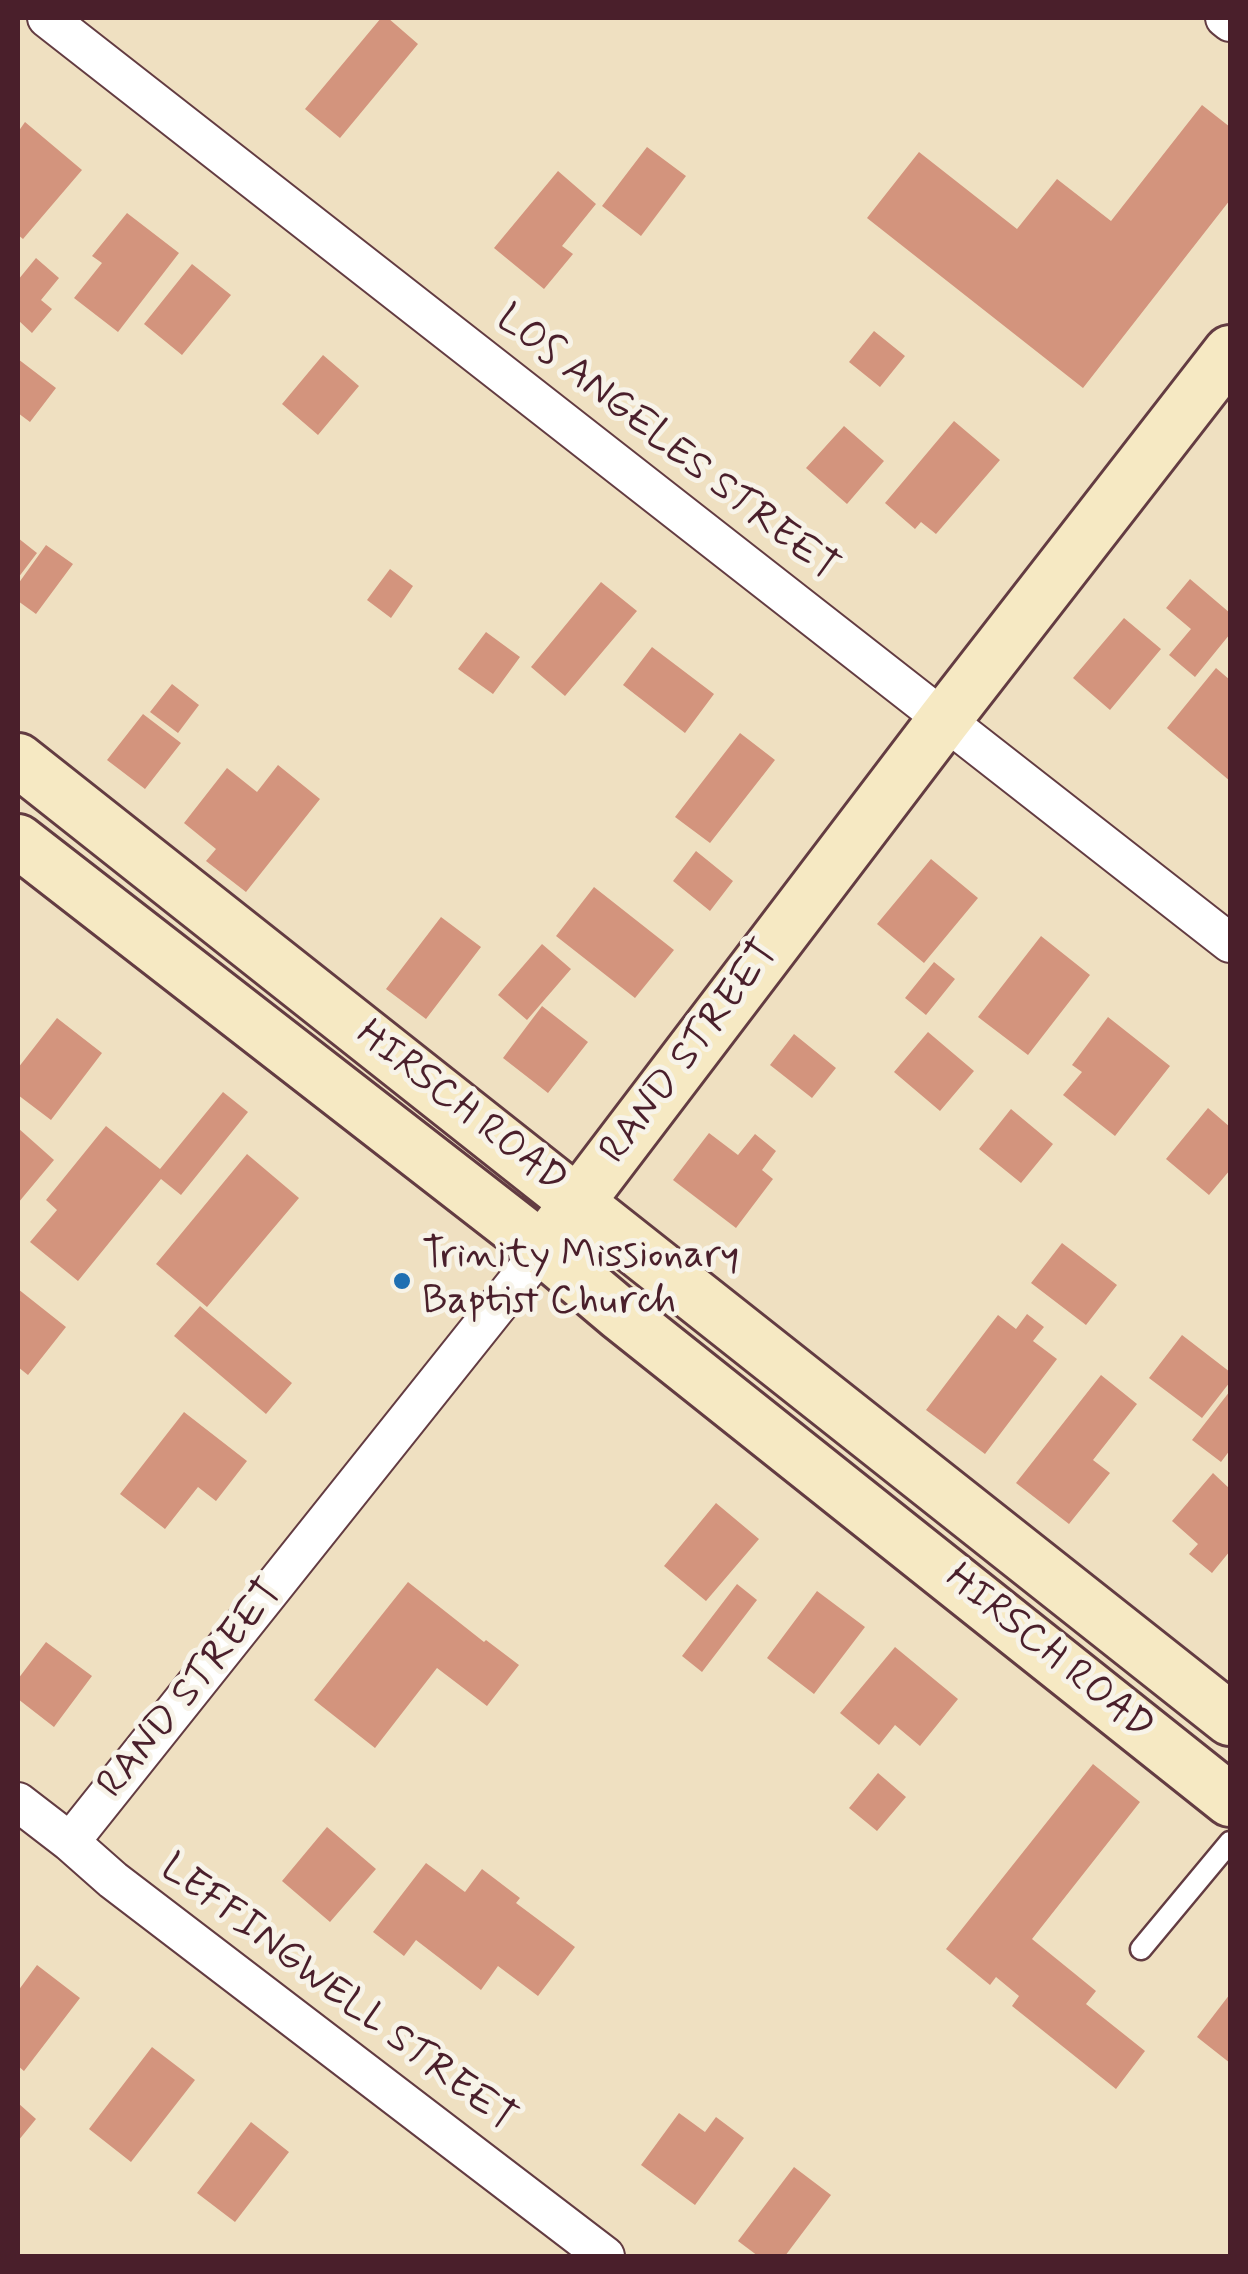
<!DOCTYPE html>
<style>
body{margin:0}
#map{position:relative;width:1248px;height:2274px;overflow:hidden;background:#efe0c1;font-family:Mynerve,sans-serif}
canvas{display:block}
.frame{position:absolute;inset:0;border:20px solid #4a1f2b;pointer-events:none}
</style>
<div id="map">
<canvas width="1248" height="2274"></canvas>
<div class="frame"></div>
</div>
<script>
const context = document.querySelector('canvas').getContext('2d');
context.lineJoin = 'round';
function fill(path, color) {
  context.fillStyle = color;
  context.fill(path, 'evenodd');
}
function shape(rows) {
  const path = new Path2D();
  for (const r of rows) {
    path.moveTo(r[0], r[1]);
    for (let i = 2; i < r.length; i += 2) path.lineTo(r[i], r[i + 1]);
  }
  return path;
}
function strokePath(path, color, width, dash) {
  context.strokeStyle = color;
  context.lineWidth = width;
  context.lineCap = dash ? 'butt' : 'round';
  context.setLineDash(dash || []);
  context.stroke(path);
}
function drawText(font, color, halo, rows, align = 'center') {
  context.font = font + ' Mynerve,sans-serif';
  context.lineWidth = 10;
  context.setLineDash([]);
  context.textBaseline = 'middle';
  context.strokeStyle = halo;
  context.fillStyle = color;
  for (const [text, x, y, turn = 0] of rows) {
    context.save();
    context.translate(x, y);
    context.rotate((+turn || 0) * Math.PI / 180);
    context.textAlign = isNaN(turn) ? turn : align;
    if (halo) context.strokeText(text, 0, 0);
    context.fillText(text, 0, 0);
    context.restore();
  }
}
fill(shape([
 [381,18,388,18,418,44,340,138,305,109],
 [1202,105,1230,127,1230,200,1083,388,867,218,919,152,1017,229,1057,179,1111,221],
 [25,122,82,170,23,239,18,235,18,132],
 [647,147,686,176,641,236,602,206],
 [558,171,596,204,562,246,573,254,544,289,494,248],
 [127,213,179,253,118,332,74,298,102,263,92,256],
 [36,258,59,278,41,300,52,309,32,333,18,320,18,280],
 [192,264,231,295,182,355,144,324],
 [874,331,905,356,880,387,849,362],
 [323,355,359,386,318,435,282,404],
 [18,359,56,388,30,422,18,413],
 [954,421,1000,460,936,534,921,522,915,529,885,503],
 [844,426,884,461,847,504,806,468],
 [18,538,37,553,18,578],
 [46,545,73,564,36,614,18,601,18,584],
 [390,569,413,586,391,618,367,600],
 [1190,579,1230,613,1230,634,1195,677,1169,655,1191,629,1166,608],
 [601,582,637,611,565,696,531,667],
 [1124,618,1161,649,1110,710,1073,678],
 [486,632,520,657,493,694,458,669],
 [652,647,714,694,685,733,623,685],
 [1216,668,1230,680,1230,781,1167,728],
 [172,684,199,705,178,733,150,712],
 [143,714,181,743,145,789,107,760],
 [740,733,775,760,710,843,675,817],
 [278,765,320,799,246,892,206,861,216,849,184,823,227,768,257,792],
 [696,851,733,881,710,911,673,881],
 [931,859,978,898,924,963,877,924],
 [594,887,674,950,635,998,556,936],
 [441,917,481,947,426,1019,386,989],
 [1041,936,1090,975,1028,1055,978,1017],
 [542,944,571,969,527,1020,498,995],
 [934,962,955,979,926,1015,905,998],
 [542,1006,588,1042,548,1093,503,1058],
 [1108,1017,1170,1066,1115,1136,1063,1095,1082,1072,1072,1065],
 [57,1018,102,1053,51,1120,18,1095,18,1068],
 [928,1032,974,1071,940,1111,894,1072],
 [794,1034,836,1068,812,1098,770,1065],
 [223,1092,248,1112,181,1195,161,1179,78,1281,30,1242,57,1210,46,1200,106,1126,160,1169],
 [1208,1108,1230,1127,1230,1170,1209,1195,1166,1159],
 [1011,1109,1053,1144,1021,1183,979,1149],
 [18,1128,54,1160,18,1203],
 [709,1133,738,1155,755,1134,776,1151,762,1170,773,1179,736,1228,673,1180],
 [247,1154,299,1198,207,1307,156,1264],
 [1062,1243,1117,1285,1086,1325,1031,1283],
 [18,1289,66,1327,28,1375,18,1367],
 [200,1306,292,1383,266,1414,174,1336],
 [1027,1314,1044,1327,1033,1341,1057,1359,985,1454,926,1410,998,1315,1016,1329],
 [1182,1335,1230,1372,1230,1382,1202,1418,1149,1378],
 [1101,1375,1137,1404,1093,1460,1110,1473,1069,1524,1016,1483],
 [1230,1391,1230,1450,1221,1462,1192,1440],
 [184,1412,247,1461,216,1501,198,1487,165,1529,120,1494],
 [1213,1473,1230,1489,1230,1551,1212,1573,1189,1554,1198,1544,1172,1521],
 [716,1503,759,1539,706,1601,664,1566],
 [408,1582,484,1642,486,1640,519,1665,487,1706,437,1668,375,1748,314,1700],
 [737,1584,757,1600,702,1672,682,1656],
 [817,1591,865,1627,814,1694,767,1658],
 [46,1642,92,1676,54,1727,18,1699,18,1679],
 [895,1647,958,1699,920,1746,895,1725,879,1745,840,1713],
 [1093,1764,1140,1802,1032,1939,1096,1991,1086,2004,1145,2051,1116,2089,1012,2006,1019,1996,996,1977,990,1985,946,1949],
 [878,1773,906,1797,877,1831,849,1808],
 [327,1827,376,1869,330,1922,282,1881],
 [426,1863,465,1892,482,1869,520,1898,516,1903,575,1947,538,1996,498,1966,481,1990,416,1940,404,1956,373,1932],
 [37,1965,80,1998,24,2071,18,2066,18,1991],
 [1230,1994,1230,2063,1197,2037],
 [152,2047,195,2080,131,2162,89,2129],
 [18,2103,36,2119,18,2141],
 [679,2113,705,2132,716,2117,744,2138,695,2205,641,2165],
 [251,2122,289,2152,235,2222,197,2193],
 [794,2167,831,2195,785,2256,758,2256,738,2241]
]), '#d3947d');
const lane = shape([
 [1141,1949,1230,1842]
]);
const street = shape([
 [47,18,1230,943],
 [1225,18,1230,22],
 [18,1802,70,1842,113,1880,605,2256],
 [70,1842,543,1249]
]);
const secondary = shape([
 [18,760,1230,1719],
 [18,841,543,1249,620,1314,1230,1800],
 [558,1228,944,720,1230,352]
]);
strokePath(lane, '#633c42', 25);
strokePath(street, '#633c42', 42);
strokePath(secondary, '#633c42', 58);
strokePath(lane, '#fff', 20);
strokePath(street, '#fff', 38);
strokePath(secondary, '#f6e9c3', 52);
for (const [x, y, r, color] of [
 [402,1281,10,"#1f6fb2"]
]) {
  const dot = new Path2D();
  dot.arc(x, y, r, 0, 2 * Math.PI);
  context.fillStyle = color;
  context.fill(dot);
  strokePath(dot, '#f7f3e8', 4);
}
drawText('40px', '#4a1f2b', '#f7f3e8', [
 ["LOS ANGELES STREET",666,445,38],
 ["RAND STREET",691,1053,-53],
 ["HIRSCH ROAD",460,1109,38],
 ["HIRSCH ROAD",1048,1654,39],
 ["RAND STREET",192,1690,-51],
 ["LEFFINGWELL STREET",337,1995,37]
]);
drawText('40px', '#4a1f2b', '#f7f3e8', [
 ["Trinity Missionary",422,1258],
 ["Baptist Church",422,1304]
], 'left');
</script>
